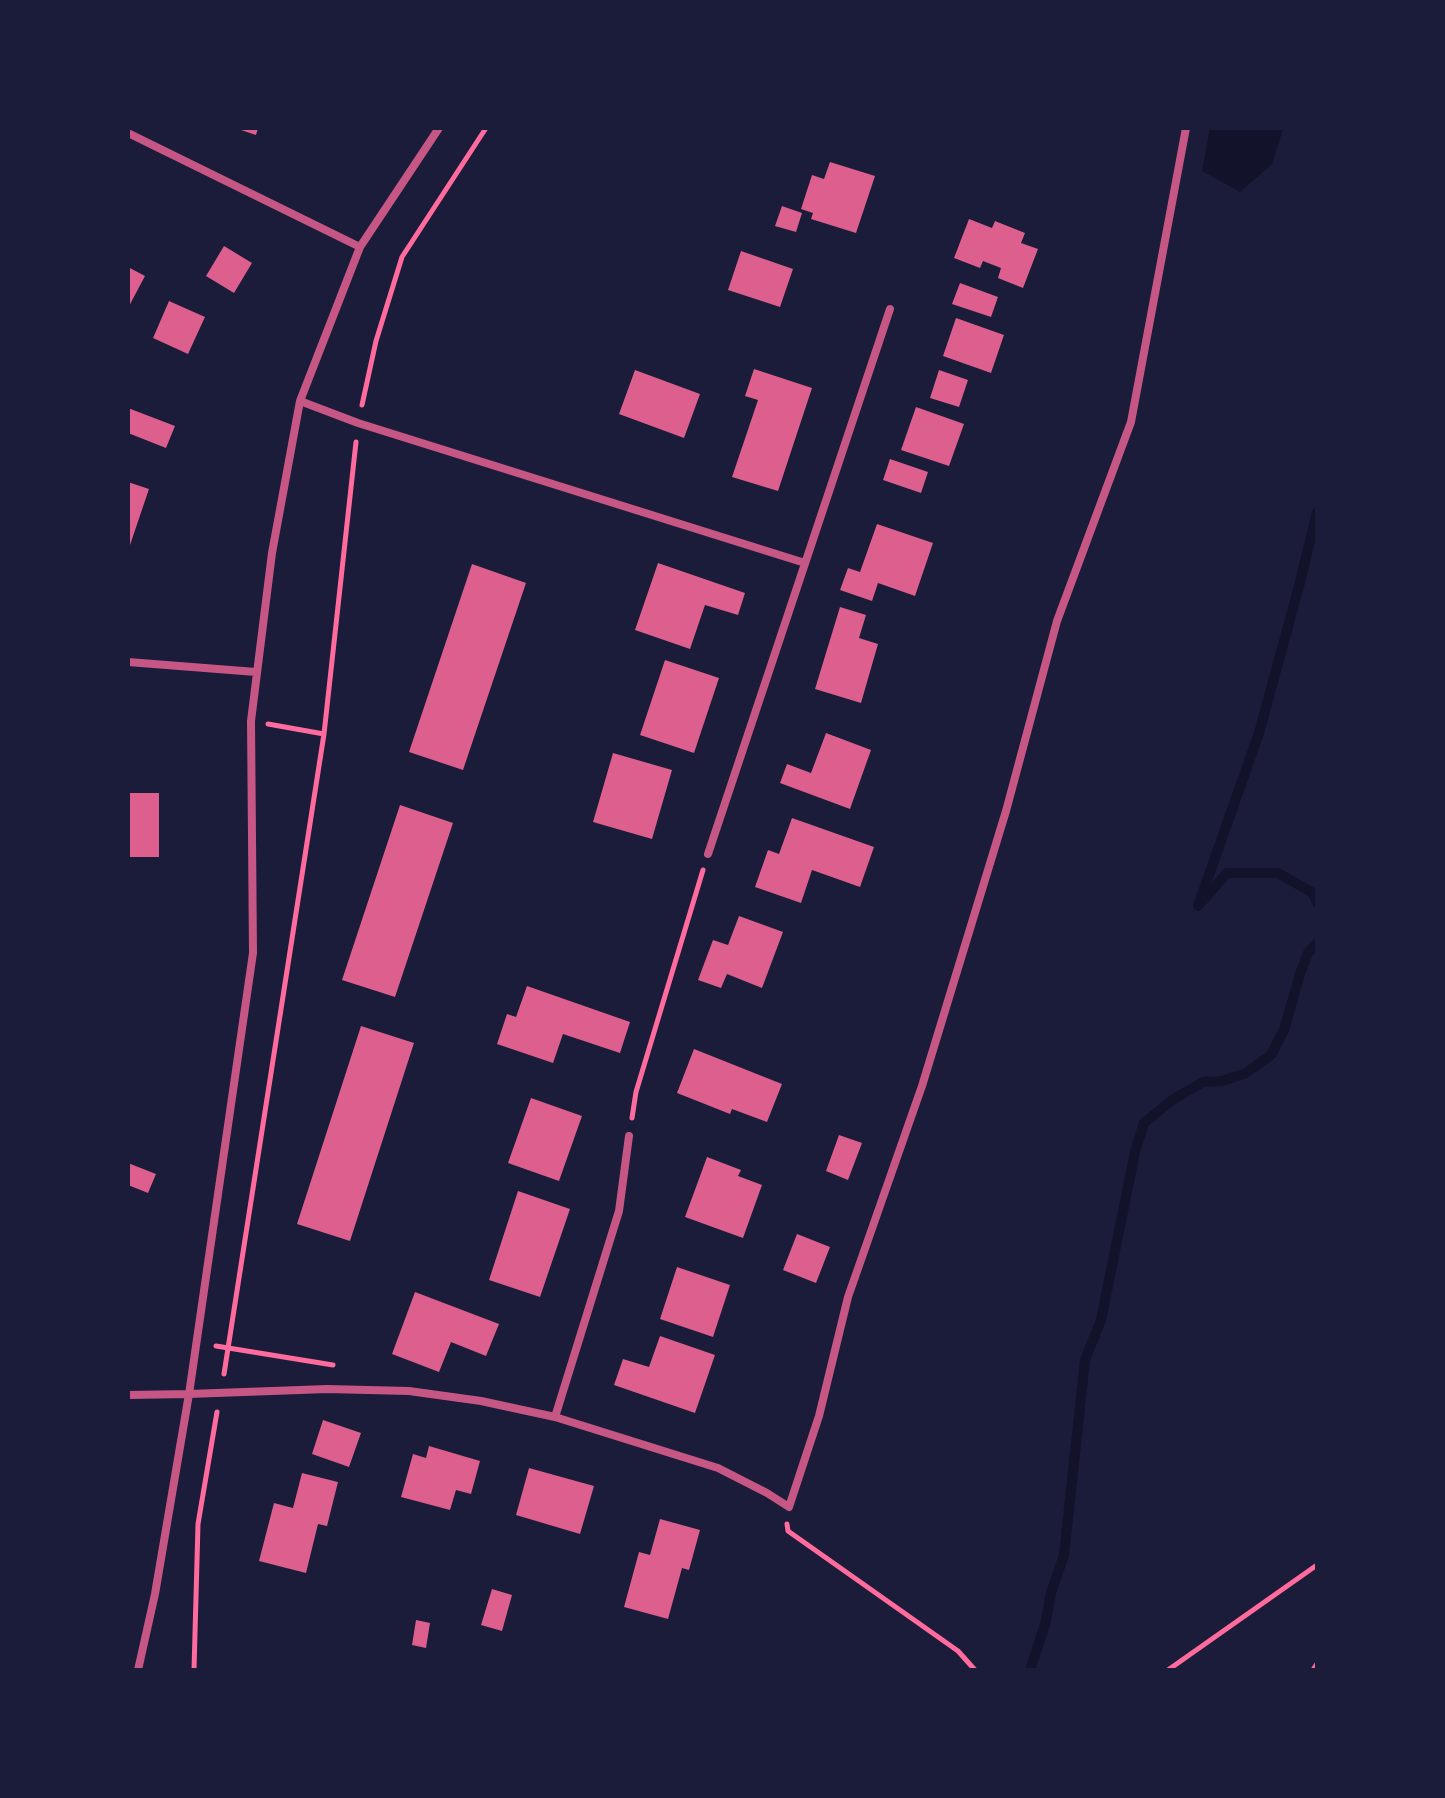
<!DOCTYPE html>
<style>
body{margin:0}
#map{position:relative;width:1445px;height:1798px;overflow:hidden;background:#1b1b3a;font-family:Jost,sans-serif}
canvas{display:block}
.frame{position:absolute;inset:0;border:130px solid #1b1b3a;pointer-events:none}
</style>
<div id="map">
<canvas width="1445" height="1798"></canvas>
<div class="frame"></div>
</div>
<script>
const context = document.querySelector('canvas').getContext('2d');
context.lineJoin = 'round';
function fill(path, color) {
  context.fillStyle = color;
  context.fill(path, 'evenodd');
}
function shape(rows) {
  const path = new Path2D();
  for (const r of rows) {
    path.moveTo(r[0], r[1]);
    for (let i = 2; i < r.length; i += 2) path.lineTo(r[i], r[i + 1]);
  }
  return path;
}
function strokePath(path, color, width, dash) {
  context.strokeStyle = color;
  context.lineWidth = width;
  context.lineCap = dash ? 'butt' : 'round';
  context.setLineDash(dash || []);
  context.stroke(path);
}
fill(shape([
 [1210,128,1317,128,1283,129,1272,164,1240,192,1202,171]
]), '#12122b');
strokePath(shape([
 [1317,512,1299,586,1259,733,1198,906,1227,873,1278,873,1313,893,1317,903],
 [1030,1670,1046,1621,1051,1593,1064,1555,1085,1360,1101,1320,1135,1152,1144,1123,1172,1100,1203,1082,1222,1081,1246,1073,1271,1055,1284,1030,1300,974,1308,953,1317,943]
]), '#12122b', 10);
fill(shape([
 [235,128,258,128,256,135],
 [830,162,875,176,856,233,811,219,813,213,801,209,812,175,824,179],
 [782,206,802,213,796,232,775,226],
 [969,219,992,228,995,221,1025,233,1021,243,1038,249,1023,288,998,278,1001,268,983,261,980,268,954,258],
 [224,246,252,263,234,293,206,276],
 [741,251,793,269,780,307,728,290],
 [128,267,145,276,128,308],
 [960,283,998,297,991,317,952,304],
 [169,301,205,317,188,354,153,338],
 [956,318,1004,335,991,373,943,356],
 [754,369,812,388,778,491,732,477,758,400,745,396],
 [635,370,700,394,684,438,619,414],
 [939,370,968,380,959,407,930,398],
 [916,407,964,424,949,466,901,450],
 [128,408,175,426,166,448,128,433],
 [890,459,928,472,921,493,883,480],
 [128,482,149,489,129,548,128,548],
 [877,524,933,543,915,596,878,583,872,601,840,590,848,568,860,572],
 [658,563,745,593,738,615,705,605,690,649,635,630],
 [472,564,526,583,463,770,409,752],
 [840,607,866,615,859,638,878,644,861,703,815,689],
 [665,660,719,678,694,753,640,735],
 [826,733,871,750,850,809,780,783,787,764,811,773],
 [613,753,672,770,652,839,593,822],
 [128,793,159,793,159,857,128,857],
 [400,805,453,823,395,997,342,980],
 [792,818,874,847,860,887,812,870,801,903,755,887,768,850,779,854],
 [739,916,783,932,762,988,727,974,721,988,698,980,713,940,728,945],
 [527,986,630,1022,620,1053,563,1034,553,1063,497,1044,507,1014,516,1017],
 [361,1026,414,1043,350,1241,297,1224],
 [694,1049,782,1084,767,1122,732,1109,730,1114,677,1093],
 [531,1098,582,1116,559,1181,508,1163],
 [839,1135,862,1143,848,1180,826,1171],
 [707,1157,741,1170,738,1176,762,1185,743,1238,685,1217],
 [128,1163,156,1174,148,1193,128,1185],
 [518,1191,570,1209,540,1297,489,1280],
 [797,1234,830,1247,816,1283,783,1270],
 [677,1267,730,1285,713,1337,660,1319],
 [415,1292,499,1324,486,1356,451,1342,439,1372,392,1354],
 [660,1336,715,1355,695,1413,614,1385,623,1359,649,1367],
 [323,1420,361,1433,349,1467,312,1454],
 [429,1446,480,1461,471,1494,456,1490,450,1510,401,1497,413,1454,426,1458],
 [529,1468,594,1486,580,1534,516,1515],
 [302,1473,338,1482,327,1526,318,1524,306,1573,259,1561,274,1503,293,1508],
 [660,1519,700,1530,689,1570,682,1568,668,1619,624,1607,639,1552,650,1555],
 [492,1589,512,1595,502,1631,481,1625],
 [416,1620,430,1623,426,1648,412,1645]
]), '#dd5f8e');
strokePath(shape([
 [362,405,376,341,402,257,486,128],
 [268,724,324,734],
 [632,1118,636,1092,703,870],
 [216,1346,333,1365],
 [224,1374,324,734,356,442],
 [787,1524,788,1531,958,1651,975,1670],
 [194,1670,198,1524,217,1412],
 [1168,1670,1317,1565],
 [1313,1670,1317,1664]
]), '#ff6b9d', 5);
strokePath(shape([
 [128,133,360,247],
 [300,401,358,423,805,563],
 [128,662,256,672],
 [708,854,890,309],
 [128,1395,189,1394,327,1389,409,1391,481,1401,555,1417,718,1468,767,1493,789,1507,819,1416,848,1297,922,1086,1006,811,1057,621,1131,422,1186,128],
 [555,1417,619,1211,629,1136],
 [138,1670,155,1594,189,1394,253,953,251,721,272,553,300,401,360,247,439,128]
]), '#c65784', 8);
</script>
